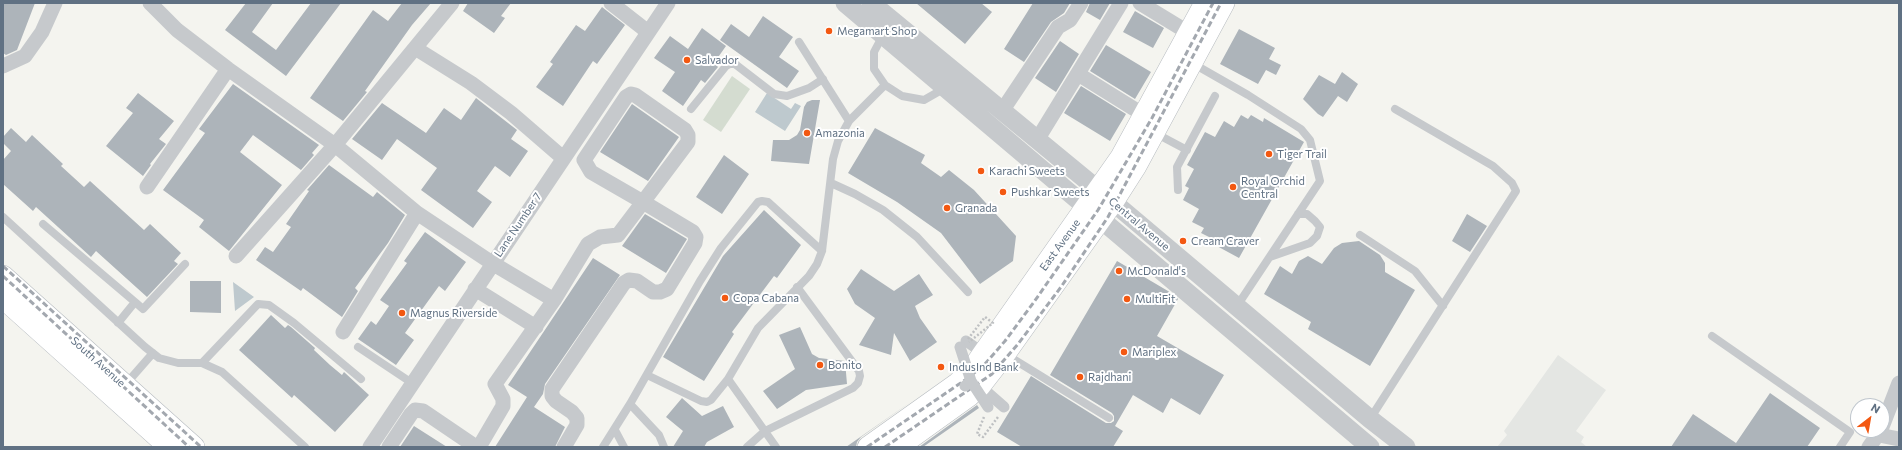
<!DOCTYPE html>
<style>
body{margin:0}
#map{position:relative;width:1902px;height:450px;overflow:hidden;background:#f4f4ef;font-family:Commissioner,sans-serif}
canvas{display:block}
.frame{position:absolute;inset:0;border:4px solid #607183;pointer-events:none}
.north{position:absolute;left:1850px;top:398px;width:40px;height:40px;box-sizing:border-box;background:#fff;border:1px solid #bfc6cd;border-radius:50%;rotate:31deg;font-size:11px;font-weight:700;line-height:16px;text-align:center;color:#607183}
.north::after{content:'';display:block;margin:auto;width:14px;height:18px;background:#f35811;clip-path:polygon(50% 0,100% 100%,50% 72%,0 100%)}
</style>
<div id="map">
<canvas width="1902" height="450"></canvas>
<div class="frame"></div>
<div class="north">N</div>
</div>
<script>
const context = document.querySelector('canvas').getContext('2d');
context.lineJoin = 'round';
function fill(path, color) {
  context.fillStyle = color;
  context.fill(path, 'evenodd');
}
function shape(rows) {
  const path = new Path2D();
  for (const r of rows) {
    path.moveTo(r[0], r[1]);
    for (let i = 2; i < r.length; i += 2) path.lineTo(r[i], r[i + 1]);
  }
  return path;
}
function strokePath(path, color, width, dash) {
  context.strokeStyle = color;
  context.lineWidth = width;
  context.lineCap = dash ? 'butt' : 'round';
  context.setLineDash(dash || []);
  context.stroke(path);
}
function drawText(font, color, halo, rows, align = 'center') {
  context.font = font + ' Commissioner,sans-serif';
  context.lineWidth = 4;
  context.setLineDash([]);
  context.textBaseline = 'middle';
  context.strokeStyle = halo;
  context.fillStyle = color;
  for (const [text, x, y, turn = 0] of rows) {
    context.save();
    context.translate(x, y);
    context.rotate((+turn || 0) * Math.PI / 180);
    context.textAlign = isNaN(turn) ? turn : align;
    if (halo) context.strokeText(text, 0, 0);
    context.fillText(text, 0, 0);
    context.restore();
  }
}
fill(shape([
 [1558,355,1606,390,1576,431,1584,437,1581,442,1587,447,1497,447,1507,435,1504,431]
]), '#e4e6e3');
fill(shape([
 [732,76,750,89,721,132,703,120]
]), '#d4dcd0');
fill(shape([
 [767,93,791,109,795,103,801,106,785,131,755,112],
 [233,282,254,297,235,311]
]), '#bec9ce');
fill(shape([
 [3,3,35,3,17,50,6,55,3,53],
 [246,3,273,3,252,32,276,50,311,3,341,3,286,76,225,30],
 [402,3,431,3,412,25,365,91,367,92,343,121,310,98,373,10,388,21],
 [468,3,511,3,501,16,505,18,494,33,463,11],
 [916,3,981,3,992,12,965,44],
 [1033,3,1070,3,1064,13,1051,22,1024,62,1004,49],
 [1090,3,1110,3,1100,20,1086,12],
 [602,7,625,25,597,64,593,61,563,106,536,87,553,64,550,62,576,25,585,31],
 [1135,11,1164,28,1153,48,1123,32],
 [763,16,793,37,779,57,799,71,787,88,720,40,731,24,749,37],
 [702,28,726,46,714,63,718,67,705,83,701,80,683,106,662,91,675,72,654,58,670,36,688,49],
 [1239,29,1275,48,1269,59,1281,65,1276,75,1266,70,1258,84,1220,64],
 [1060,41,1079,54,1056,92,1035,78],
 [1106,45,1151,72,1135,99,1090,71],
 [1342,72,1358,84,1347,102,1338,96,1323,117,1318,114,1303,99,1319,75,1335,84],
 [233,84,319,145,312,153,314,155,301,170,253,135,240,152,282,185,229,251,199,227,204,220,163,190,205,133,199,129],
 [1081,86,1126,114,1110,141,1064,113],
 [138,93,174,121,159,139,166,144,150,164,151,165,143,176,106,146,133,113,126,108],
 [476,98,517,130,511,139,528,151,510,177,495,166,477,191,492,202,473,228,421,190,437,168,397,139,382,160,352,139,382,103,426,133,444,108,461,120],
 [812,100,820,100,809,164,771,161,773,140,789,140,797,135,800,130,804,107,807,102],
 [632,104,679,137,648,181,600,152],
 [1241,115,1248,119,1251,115,1263,122,1264,118,1304,142,1239,258,1215,245,1217,241,1201,233,1204,228,1192,222,1199,209,1183,200,1189,188,1185,186,1194,169,1187,165,1205,132,1215,137,1224,121,1234,127],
 [11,128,26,142,32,135,63,164,61,166,84,187,90,181,144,230,150,224,181,253,174,261,178,264,147,297,96,251,91,257,36,207,33,211,3,184,3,160,11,151,3,143,3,137],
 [875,128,925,155,921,163,941,177,949,170,974,190,1016,236,1013,261,980,284,941,233,897,202,848,173],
 [724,155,749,174,722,214,696,197],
 [329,165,373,197,377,192,405,215,388,243,355,288,358,291,342,317,303,288,301,291,256,260,265,247,273,252,291,227,286,224,309,191,307,190],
 [764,210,801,245,777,278,774,276,732,332,734,334,704,381,663,357,723,256],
 [645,214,687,239,666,273,622,246],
 [1467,214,1487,226,1470,252,1452,241],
 [425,232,466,262,445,291,439,286,405,333,414,340,396,365,358,339,371,321,376,325,389,306,380,300,407,263,404,261],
 [1359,241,1380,255,1385,263,1385,272,1415,290,1370,366,1308,329,1311,322,1264,294,1280,266,1292,274,1299,261,1308,256,1322,264,1334,248,1342,243],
 [593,258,620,275,545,384,543,394,534,407,565,427,555,447,495,447,527,397,508,385],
 [1117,261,1168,291,1178,299,1157,336,1224,375,1200,415,1171,398,1163,413,1133,395,1115,426,1123,431,1113,447,1022,447,997,432,1031,376,1106,423,1111,423,1114,421,1114,416,1112,413,1050,375],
 [861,269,894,291,919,274,933,295,915,306,920,318,937,342,910,361,894,333,891,355,859,345,875,318,855,304,847,289],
 [190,281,221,281,221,313,190,312],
 [271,315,285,328,288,325,291,327,315,348,314,350,330,365,342,375,344,372,369,395,335,432,294,395,292,398,239,350],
 [800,327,812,354,819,358,845,361,847,384,806,390,777,409,763,391,795,369,779,335],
 [1770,393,1820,428,1807,447,1671,447,1693,414,1736,443],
 [682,398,702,416,723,406,734,427,707,442,704,447,673,447,683,431,666,417],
 [912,401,861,437,857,442,856,447,846,447],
 [977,405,979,408,923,447,919,447],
 [414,426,447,447,400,447]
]), '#adb4ba');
const secondary = shape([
 [3,276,194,447],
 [3,298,169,447],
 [868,447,958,383,975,365,1121,157,1205,3],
 [898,447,969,396,980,386,1005,354,1113,202,1136,166,1224,3]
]);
strokePath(secondary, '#b5babf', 22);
strokePath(shape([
 [984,417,977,434,983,437,998,417]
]), '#bec0c2', 2.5, [2, 2]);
strokePath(shape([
 [883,35,874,52,874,69,885,85,902,96,924,100,945,88],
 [799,42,849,121],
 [1192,63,1248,95,1301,129,1310,140,1320,181,1237,306],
 [691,109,726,66,730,64,735,64,774,94,787,96,809,88,823,79],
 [1155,133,1187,150],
 [831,183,855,194,883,210,917,237,968,292],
 [1178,190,1177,167,1215,96],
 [3,217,145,347,159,358,178,363,202,363,222,372,305,447],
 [43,224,135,302,118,323],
 [1360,235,1415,271,1443,306],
 [1270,257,1310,243,1317,236,1320,227,1315,221,1307,214,1298,214],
 [135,302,143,309,185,264],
 [1712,336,1850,432,1840,447],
 [358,347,412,383],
 [1005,354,1109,418],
 [202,363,258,304,269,305,294,323,361,379],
 [647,375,701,401,707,402,711,400,728,379,758,328,809,276,817,264,822,251,833,159,838,141,849,121,885,85],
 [728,379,776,447],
 [125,385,153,353],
 [630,404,659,435,664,447],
 [1370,419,1516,191,1512,183,1493,166,1395,109],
 [615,430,624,447],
 [603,447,630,404,700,281,721,248,758,202,762,201,768,202,822,251],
 [747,447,765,431,853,388,858,383,860,376,859,371,797,287]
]), '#c6c9cc', 8);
strokePath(shape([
 [966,341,983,353],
 [980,386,1004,407]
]), '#c6c9cc', 11);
strokePath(shape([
 [150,3,177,30,228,69,335,145,417,213,492,263,554,300],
 [611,3,648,32],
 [1140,3,1189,33],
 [415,48,471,83,511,113,563,158],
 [3,66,25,56,42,32,55,3],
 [1078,74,1144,115],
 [1002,111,1058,27,1070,20,1081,3],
 [1037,140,1121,3],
 [147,187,228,69],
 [236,256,335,145,452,3],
 [475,289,536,327],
 [343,332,417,213],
 [1882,427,1899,383],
 [1879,435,1899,439],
 [370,447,668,3],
 [389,447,411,414,415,410,423,411,476,447],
 [479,447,503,406,503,399,495,384,554,300,588,244,600,237,618,235,643,202,591,172,584,160,626,97,631,94,635,95,685,130,688,135,688,142,643,202,693,232,696,237,695,243,667,289,660,292,653,292,637,281,629,280,624,283,552,389,552,396,556,401,572,412,577,418,577,425,564,447],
 [1869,447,1881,430]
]), '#c6c9cc', 15);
strokePath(shape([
 [845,3,1370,447],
 [871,3,1113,202,1370,419,1406,447]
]), '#c6c9cc', 19);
strokePath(secondary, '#fff', 21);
strokePath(shape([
 [3,266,201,447],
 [3,276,189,447],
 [867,447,968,378,984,365,1005,341,1034,302,1098,210,1152,118,1213,3],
 [885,447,992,374,1018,344,1061,287,1108,217,1221,3]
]), '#a3a8af', 3, [6, 3]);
strokePath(shape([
 [968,339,985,317,993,323,969,342]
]), '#bec0c2', 2.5, [2, 2]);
strokePath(shape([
 [960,347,971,381,965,386],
 [971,381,988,407]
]), '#c6c9cc', 11);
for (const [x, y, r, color] of [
 [829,31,4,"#f35811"],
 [687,60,4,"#f35811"],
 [807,133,4,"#f35811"],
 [1269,154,4,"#f35811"],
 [981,171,4,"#f35811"],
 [1233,187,4,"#f35811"],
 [1003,192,4,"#f35811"],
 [947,208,4,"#f35811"],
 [1183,241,4,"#f35811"],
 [1119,271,4,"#f35811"],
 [725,298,4,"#f35811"],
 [1127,299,4,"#f35811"],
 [402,313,4,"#f35811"],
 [1124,352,4,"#f35811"],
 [820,365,4,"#f35811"],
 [941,367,4,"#f35811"],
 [1080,377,4,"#f35811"]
]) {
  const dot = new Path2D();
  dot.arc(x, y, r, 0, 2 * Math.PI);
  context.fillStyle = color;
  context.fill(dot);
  strokePath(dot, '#fff', 1.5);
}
drawText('11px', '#607183', '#fff', [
 ["Megamart Shop",837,31],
 ["Salvador",695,60],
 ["Amazonia",815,133],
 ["Tiger Trail",1277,154],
 ["Karachi Sweets",989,171],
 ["Royal Orchid",1241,181],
 ["Central",1241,194],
 ["Pushkar Sweets",1011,192],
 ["Granada",955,208],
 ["Cream Craver",1191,241],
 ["McDonald's",1127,271],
 ["Copa Cabana",733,298],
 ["MultiFit",1135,299],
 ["Magnus Riverside",410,313],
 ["Mariplex",1132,352],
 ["Bonito",828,365],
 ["IndusInd Bank",949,367],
 ["Rajdhani",1088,377]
], 'left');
drawText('11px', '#607183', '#fff', [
 ["Central Avenue",1139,224,40],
 ["Lane Number 7",518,225,-56],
 ["East Avenue",1060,245,-54],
 ["South Avenue",98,362,42]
]);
</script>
